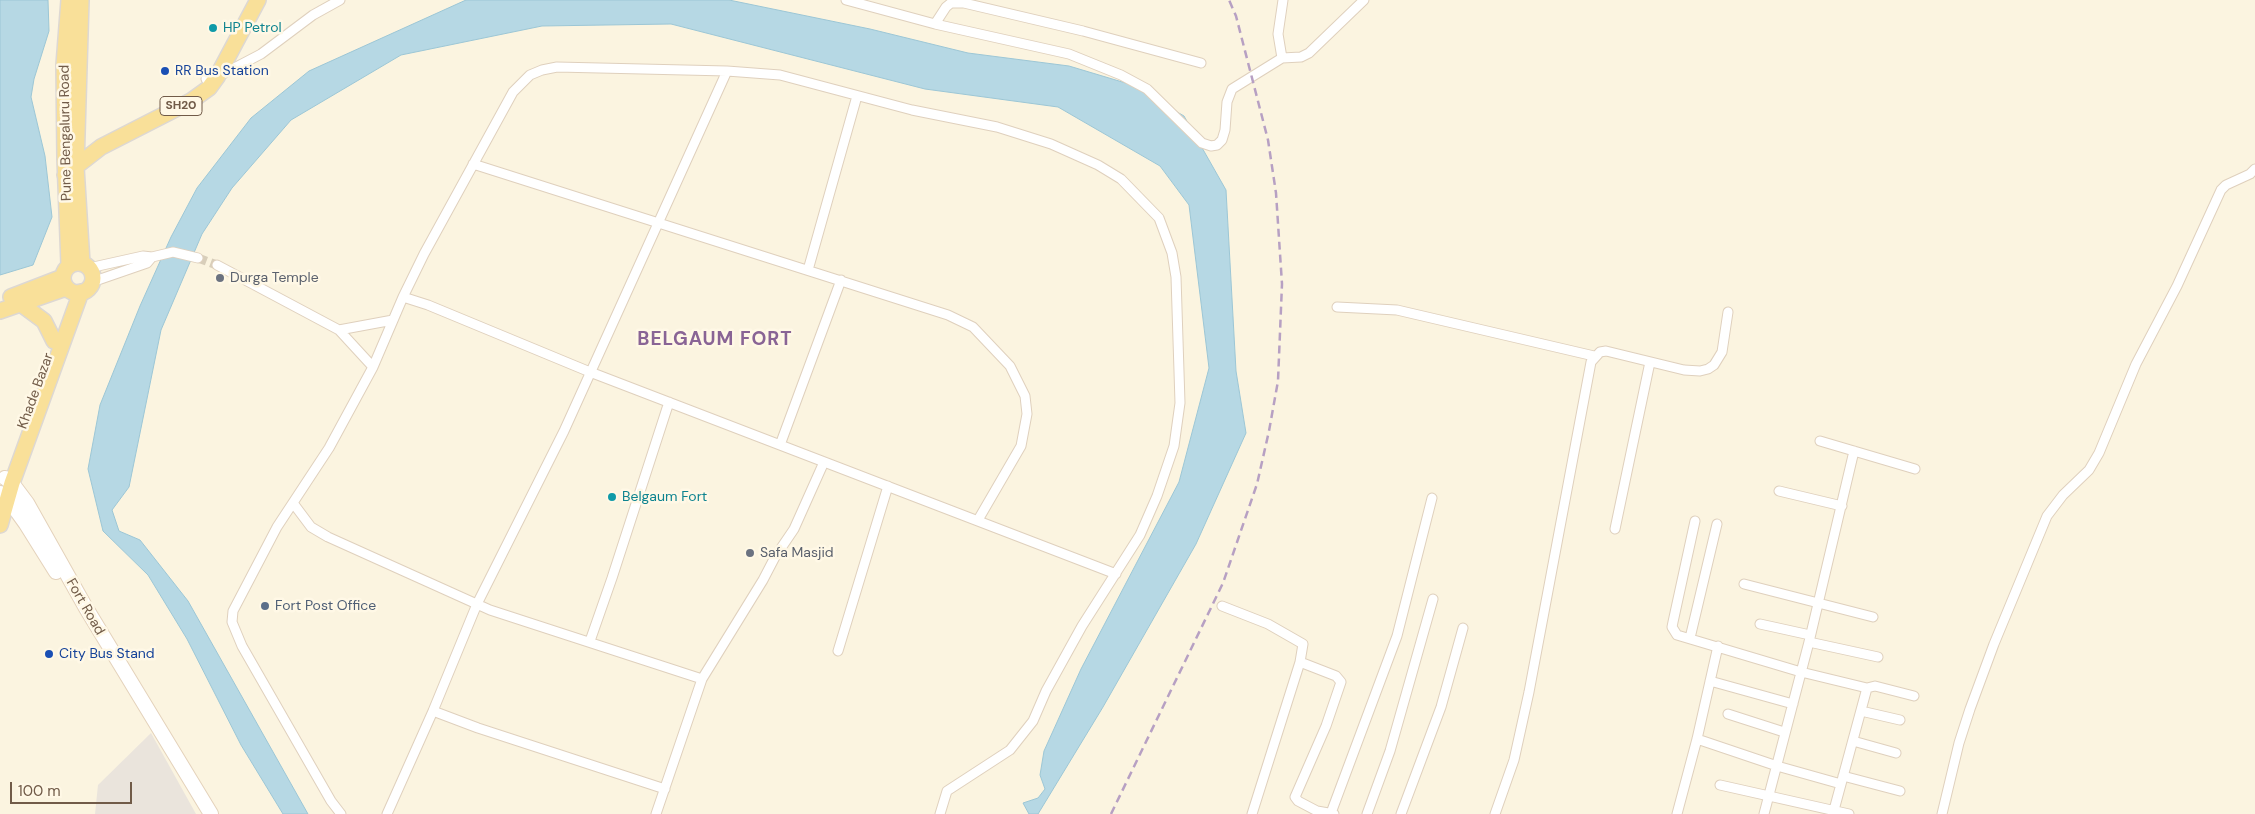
<!DOCTYPE html>
<style>
body{margin:0}
#map{position:relative;width:2255px;height:814px;overflow:hidden;background:#fbf4e0;font-family:"DM Sans",sans-serif}
canvas{display:block}
.scale{position:absolute;left:10px;top:782px;width:122px;height:22px;box-sizing:border-box;border:2px solid #715b48;border-top:0;padding-left:6px;font-size:15px;line-height:18px;white-space:nowrap;color:#715b48;-webkit-text-stroke:4px #fff8e6;paint-order:stroke}
</style>
<div id="map">
<canvas width="2255" height="814"></canvas>
<div class="scale">100 m</div>
</div>
<script>
const context = document.querySelector('canvas').getContext('2d');
context.lineJoin = 'round';
function fill(path, color) {
  context.fillStyle = color;
  context.fill(path, 'evenodd');
}
function shape(rows) {
  const path = new Path2D();
  for (const r of rows) {
    if (r.length === 3) {
      path.moveTo(r[0] + r[2], r[1]);
      path.arc(r[0], r[1], r[2], 0, 2 * Math.PI);
      continue;
    }
    path.moveTo(r[0], r[1]);
    for (let i = 2; i < r.length; i += 2) path.lineTo(r[i], r[i + 1]);
  }
  return path;
}
function strokePath(path, color, width, dash) {
  context.strokeStyle = color;
  context.lineWidth = width;
  context.lineCap = dash ? 'butt' : 'round';
  context.setLineDash(dash || []);
  context.stroke(path);
}
function drawText(font, color, halo, rows, align = 'center') {
  context.font = font + ' "DM Sans",sans-serif';
  context.lineWidth = 5;
  context.setLineDash([]);
  context.textBaseline = 'middle';
  context.strokeStyle = halo;
  context.fillStyle = color;
  for (const [text, x, y, turn = 0] of rows) {
    context.save();
    context.translate(x, y);
    context.rotate((+turn || 0) * Math.PI / 180);
    context.textAlign = isNaN(turn) ? turn : align;
    if (halo) context.strokeText(text, 0, 0);
    context.fillText(text, 0, 0);
    context.restore();
  }
}
fill(shape([
 [151,733,196,814,95,814,98,785]
]), '#eae4dc');
const water = shape([
 [0,0,48,0,49,31,34,79,31,97,45,156,52,217,33,265,0,275,0,0],
 [466,0,729,0,870,29,968,53,1069,66,1129,84,1184,116,1226,190,1236,371,1246,433,1196,544,1103,707,1038,814,1029,814,1023,803,1038,798,1045,789,1040,775,1044,751,1081,669,1179,482,1209,368,1189,205,1160,166,1058,107,925,89,671,24,542,26,401,55,291,120,232,188,202,234,161,330,129,487,112,510,119,531,140,540,188,601,308,814,283,814,241,745,187,639,148,575,103,531,88,469,100,405,140,306,171,237,197,188,251,118,309,71,466,0]
]);
fill(water, '#b6d8e4');
strokePath(water, '#9cc6d5', 1);
strokePath(shape([
 [198,258,217,265]
]), '#d8ceba', 9, [9, 4.5]);
const minor = shape([
 [846,0,935,24,1069,54,1121,75,1147,89,1202,143,1211,146,1217,145,1222,140,1225,130,1227,102,1232,89,1282,58,1301,57,1309,53,1364,0],
 [935,24,946,7,951,3,964,3,1083,31,1201,63],
 [1282,58,1278,34,1283,0],
 [206,79,217,77,261,54,313,15,340,0],
 [473,164,948,315,973,327,1010,366,1025,396,1027,414,1021,446,978,520],
 [217,265,339,330,373,367],
 [89,268,143,256,152,257,173,252,198,258],
 [808,270,857,96],
 [92,282,147,263,152,257],
 [403,297,428,305,590,372,1116,574],
 [1337,307,1397,310,1594,356],
 [339,330,393,320],
 [1820,441,1915,469],
 [780,445,841,280],
 [1779,491,1842,506],
 [293,503,311,527,328,537,490,610,702,679],
 [1695,521,1673,622,1672,627,1677,635,1801,672,1867,688,1875,686,1914,696],
 [1615,529,1650,362],
 [1744,584,1873,617],
 [1222,606,1268,624,1303,644,1300,662,1252,814],
 [1760,624,1810,635],
 [1690,638,1717,524],
 [590,641,612,578,669,402],
 [1809,642,1878,657],
 [838,651,888,486],
 [1300,662,1336,676,1341,682,1326,726,1295,797,1298,801,1317,811,1334,814],
 [1710,681,1793,704],
 [433,711,478,728,665,789],
 [1861,711,1900,720],
 [1728,714,1784,732],
 [1697,739,1777,766,1841,784],
 [1853,741,1896,753],
 [1843,776,1900,791],
 [1720,785,1849,814],
 [1834,810,1867,688],
 [1331,813,1397,636,1432,498],
 [341,814,331,801,242,646,232,622,233,611,277,527,329,448,373,367,403,297,424,254,513,92,530,75,542,70,557,67,727,71,780,75,912,110,997,127,1051,144,1098,165,1121,179,1159,218,1172,253,1176,277,1180,403,1174,446,1157,496,1140,535,1082,626,1046,691,1033,721,1010,750,947,791,940,814],
 [387,814,433,711,477,604,564,431,727,71],
 [656,814,702,679,763,580,775,557,794,529,824,462],
 [1367,814,1390,751,1433,599],
 [1401,814,1441,707,1463,628],
 [1495,814,1514,760,1529,692,1591,362,1600,352,1606,351,1684,370,1700,371,1708,369,1714,365,1722,352,1728,312],
 [1677,814,1697,739,1718,646],
 [1764,814,1809,642,1854,451],
 [1942,814,1959,743,1970,709,1994,644,2047,516,2063,495,2089,470,2099,453,2136,364,2177,286,2221,190,2226,185,2250,174,2255,169]
]);
const secondary = shape([
 [5,478,12,483,27,503,86,608,211,814],
 [0,493,8,499,26,524,56,572]
]);
const primary = shape([
 [81,0,76,167,82,263],
 [65,175,101,147,191,101,209,88,217,77,258,0],
 [78,278,15],
 [69,265,65,159,64,65,69,0],
 [11,297,63,277],
 [21,304,44,321,54,341],
 [0,311,66,288],
 [0,525,12,483,81,292]
]);
strokePath(minor, '#dfd0bd', 11);
strokePath(secondary, '#e4d2bb', 16);
strokePath(primary, '#ddd8d3', 18);
strokePath(minor, '#fff', 9);
strokePath(secondary, '#fff', 14);
strokePath(primary, '#f9e099', 15);
strokePath(shape([
 [1111,814,1223,583,1257,484,1269,431,1278,381,1282,284,1276,193,1268,140,1236,16,1229,0]
]), '#b7a0c3', 2.5, [8, 5]);
for (const [x, y, r, color] of [
 [213,28,5,"#0f9aa8"],
 [165,71,5,"#1a4fb4"],
 [220,278,5,"#6b7280"],
 [612,497,5,"#0f9aa8"],
 [750,553,5,"#6b7280"],
 [265,606,5,"#5c6f8a"],
 [49,654,5,"#1a4fb4"]
]) {
  const dot = new Path2D();
  dot.arc(x, y, r, 0, 2 * Math.PI);
  context.fillStyle = color;
  context.fill(dot);
  strokePath(dot, '#fff8e6', 2);
}
for (const [x, y, w] of [
 [181,106,42]
]) {
  const box = new Path2D();
  box.roundRect(x - w / 2, y - 9.5, w, 19, 4);
  context.fillStyle = '#fff8e6';
  context.fill(box);
  strokePath(box, '#715b48', 1);
}
drawText('bold 12px', '#715b48', null, [
 ["SH20",181,106]
]);
drawText('14px', '#0d838f', '#fff8e6', [
 ["HP Petrol",223,28],
 ["Belgaum Fort",622,497]
], 'left');
drawText('14px', '#164399', '#fff8e6', [
 ["RR Bus Station",175,71],
 ["City Bus Stand",59,654]
], 'left');
drawText('14px', '#715b48', '#fff8e6', [
 ["Pune Bengaluru Road",66,133,-91],
 ["Khade Bazar",36,391,-70],
 ["Fort Road",85,607,60]
]);
drawText('14px', '#5b616d', '#fff8e6', [
 ["Durga Temple",230,278],
 ["Safa Masjid",760,553]
], 'left');
drawText('14px', '#4e5e75', '#fff8e6', [
 ["Fort Post Office",275,606]
], 'left');
context.letterSpacing = '1px';
drawText('bold 19px', '#896495', '#fff8e6', [
 ["BELGAUM FORT",715,340]
]);
context.letterSpacing = '0px';
</script>
